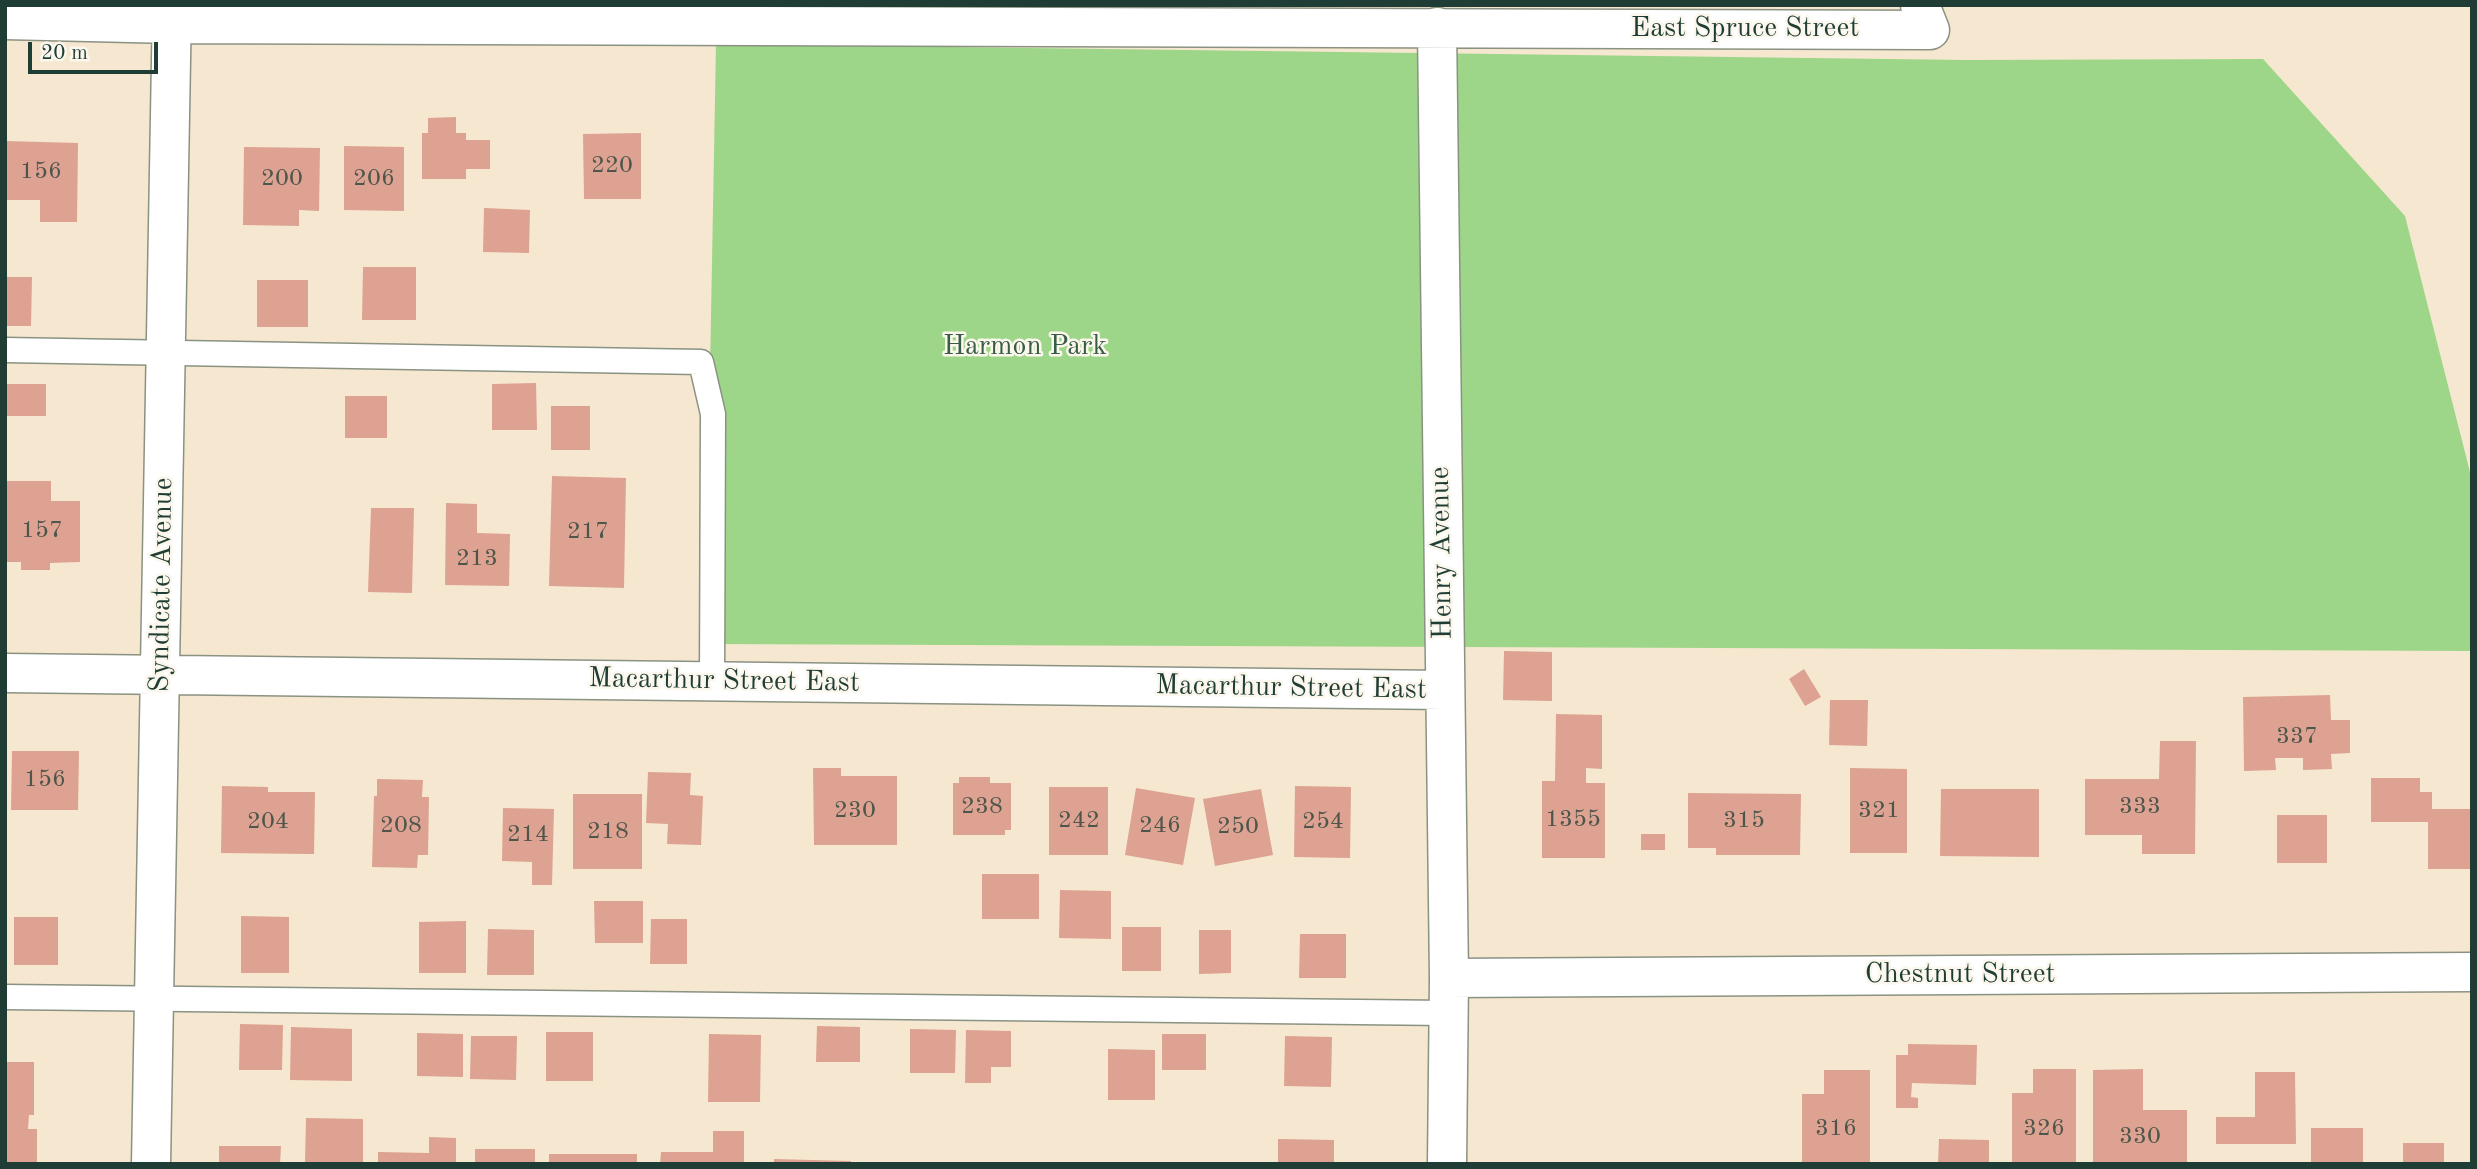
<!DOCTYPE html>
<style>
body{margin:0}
#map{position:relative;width:2477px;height:1169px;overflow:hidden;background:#f6e7d0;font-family:"Old Standard TT",serif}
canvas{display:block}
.frame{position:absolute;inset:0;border:7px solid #1f3d34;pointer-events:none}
.scale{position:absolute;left:28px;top:42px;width:130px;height:32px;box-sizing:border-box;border:4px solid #1f3d34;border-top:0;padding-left:9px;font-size:21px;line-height:24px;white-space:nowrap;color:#1f3d34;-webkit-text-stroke:5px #fbf7ec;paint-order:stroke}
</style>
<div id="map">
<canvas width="2477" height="1169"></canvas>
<div class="frame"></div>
<div class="scale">20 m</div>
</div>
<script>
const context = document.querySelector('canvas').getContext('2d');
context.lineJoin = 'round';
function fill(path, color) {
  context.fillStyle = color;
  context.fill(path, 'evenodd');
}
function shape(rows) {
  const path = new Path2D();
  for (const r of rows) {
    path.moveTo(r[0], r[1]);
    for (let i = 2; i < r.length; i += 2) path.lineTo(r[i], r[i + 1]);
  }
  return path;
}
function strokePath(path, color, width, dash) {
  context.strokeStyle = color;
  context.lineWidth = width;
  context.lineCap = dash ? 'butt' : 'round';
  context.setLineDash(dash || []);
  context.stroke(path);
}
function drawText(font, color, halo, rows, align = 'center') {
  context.font = font + ' "Old Standard TT",serif';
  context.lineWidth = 5;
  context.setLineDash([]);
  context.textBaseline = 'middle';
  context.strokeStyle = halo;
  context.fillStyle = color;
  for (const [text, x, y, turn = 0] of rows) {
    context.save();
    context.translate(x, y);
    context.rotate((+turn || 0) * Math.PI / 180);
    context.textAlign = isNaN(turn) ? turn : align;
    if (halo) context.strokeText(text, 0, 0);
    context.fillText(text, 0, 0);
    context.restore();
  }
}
fill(shape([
 [716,44,1966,60,2263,59,2405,216,2472,480,2472,651,705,644]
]), '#9dd688');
fill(shape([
 [456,117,456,133,466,133,466,140,490,140,490,169,466,169,466,179,422,179,422,133,428,133,428,118],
 [641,133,641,199,584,199,583,134],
 [5,141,78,143,77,222,40,222,40,200,5,200],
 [344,146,404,147,404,211,344,210],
 [244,147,320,148,319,211,299,210,299,226,243,225],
 [484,208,530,210,529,253,483,252],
 [363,267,416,267,416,320,362,320],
 [5,277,32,277,31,326,5,326],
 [257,280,308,280,308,327,257,327],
 [536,383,537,430,492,430,492,384],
 [5,384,46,384,46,416,5,416],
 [345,396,387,396,387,438,345,438],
 [551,406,590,406,590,450,551,450],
 [552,476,626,478,624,588,549,586],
 [5,481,51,481,51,501,80,501,80,562,50,563,50,570,21,570,21,562,5,562],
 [446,503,477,504,477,533,510,534,509,586,445,585],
 [371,508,414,508,412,593,368,592],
 [1504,651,1552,652,1552,701,1503,700],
 [1804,669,1821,697,1805,706,1789,679],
 [2330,695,2331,720,2350,720,2350,753,2331,754,2332,769,2303,770,2303,758,2275,758,2276,770,2244,771,2243,697],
 [1830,700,1868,700,1867,746,1829,745],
 [1556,714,1602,715,1602,769,1586,768,1586,783,1605,783,1605,858,1542,858,1542,781,1555,781],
 [2160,741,2196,741,2195,854,2142,854,2142,835,2085,835,2085,779,2159,779],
 [12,751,79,751,78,810,11,810],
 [813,768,841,768,841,776,897,776,897,845,814,845],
 [1850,768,1907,769,1907,853,1850,853],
 [648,772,691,773,690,795,703,796,701,845,667,844,668,824,646,823],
 [959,777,990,777,990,783,1011,783,1011,830,1005,830,1005,835,953,835,953,783,959,783],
 [2371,778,2420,778,2420,792,2432,792,2432,809,2472,809,2472,869,2428,869,2428,822,2371,822],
 [377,779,423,780,422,797,429,797,428,855,418,855,417,868,372,867,374,796,377,796],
 [222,786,268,787,268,792,315,792,314,854,221,853],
 [1295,786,1351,787,1350,858,1294,857],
 [1049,787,1108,787,1108,855,1049,855],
 [1136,788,1195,798,1183,865,1125,855],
 [1261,789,1273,855,1215,866,1203,799],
 [1941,789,2039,789,2039,857,1940,856],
 [1688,793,1801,794,1800,855,1716,855,1716,848,1688,848],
 [573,794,642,794,642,869,573,869],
 [503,808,554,809,552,885,532,885,532,862,502,861],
 [2277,815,2327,815,2327,863,2277,863],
 [1641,834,1665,834,1665,850,1641,850],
 [982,874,1039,874,1039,919,982,919],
 [1060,890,1111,891,1111,939,1059,938],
 [594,901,643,901,643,943,595,943],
 [241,916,289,917,289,973,241,973],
 [14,917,58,917,58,965,14,965],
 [651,919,687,919,687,964,650,964],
 [466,921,466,973,419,973,419,922],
 [1122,927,1161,927,1161,971,1122,971],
 [488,929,534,930,534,975,487,975],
 [1199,930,1231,930,1231,973,1199,974],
 [1300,934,1346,934,1346,978,1299,978],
 [240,1024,283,1025,282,1070,239,1070],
 [817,1026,860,1027,860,1062,816,1062],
 [291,1027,352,1029,352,1081,290,1080],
 [910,1029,956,1030,955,1073,910,1073],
 [966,1030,1011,1031,1011,1067,991,1067,991,1083,965,1083],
 [546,1032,593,1032,593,1081,546,1081],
 [417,1033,463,1034,463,1077,417,1076],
 [709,1034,761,1035,760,1102,708,1102],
 [1162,1034,1206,1034,1206,1070,1162,1070],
 [471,1036,517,1036,516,1080,470,1079],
 [1285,1036,1332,1037,1331,1087,1284,1086],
 [1908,1044,1977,1045,1976,1085,1912,1083,1911,1097,1918,1098,1918,1108,1896,1108,1896,1055,1908,1055],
 [1108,1049,1155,1050,1155,1100,1108,1100],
 [5,1062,34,1062,34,1115,29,1115,28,1129,37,1129,37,1164,5,1164],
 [2033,1069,2076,1069,2076,1164,2012,1164,2012,1093,2033,1093],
 [2143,1069,2143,1110,2187,1110,2187,1164,2093,1164,2093,1070],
 [1824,1070,1870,1070,1870,1164,1802,1164,1802,1094,1824,1094],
 [2255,1072,2295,1072,2296,1144,2216,1144,2216,1117,2255,1117],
 [306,1118,363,1119,363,1164,305,1164],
 [2311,1128,2363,1128,2363,1164,2311,1164],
 [713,1131,744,1131,744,1164,660,1164,661,1152,713,1152],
 [429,1137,456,1138,456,1164,378,1164,378,1152,429,1153],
 [1278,1139,1334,1140,1334,1164,1278,1164],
 [1939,1139,1989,1140,1989,1164,1938,1164],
 [2403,1143,2444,1143,2444,1164,2403,1164],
 [219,1146,281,1146,280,1164,219,1164],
 [475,1149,535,1149,535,1164,475,1164],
 [549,1154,637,1154,637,1164,549,1164],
 [774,1159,851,1161,851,1164,774,1164]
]), '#dda291');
const service = shape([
 [5,350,701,362,713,414,712,681],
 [5,997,1448,1013]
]);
const minor = shape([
 [5,20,172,24,1930,30,1920,5],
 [1437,27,1449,978,1447,1164],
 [5,673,1443,690],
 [1449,978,2472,972],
 [151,1164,172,5]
]);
strokePath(service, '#8a9282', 27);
strokePath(minor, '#8a9282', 41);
strokePath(service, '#fff', 24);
strokePath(minor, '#fff', 38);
drawText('24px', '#4e564b', null, [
 ["220",612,166],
 ["156",41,172],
 ["200",282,179],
 ["206",374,179],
 ["157",42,531],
 ["217",588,532],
 ["213",477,559],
 ["337",2297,737],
 ["156",45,780],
 ["238",982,807],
 ["333",2140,807],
 ["230",855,811],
 ["321",1879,811],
 ["1355",1573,820],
 ["242",1079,821],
 ["315",1744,821],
 ["204",268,822],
 ["254",1323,822],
 ["208",401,826],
 ["246",1160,826],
 ["250",1238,827],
 ["218",608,832],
 ["214",528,835],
 ["316",1836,1129],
 ["326",2044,1129],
 ["330",2140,1137]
]);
drawText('28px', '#1f3d34', '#fbf7ec', [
 ["East Spruce Street",1745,29],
 ["Henry Avenue",1442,553,-91],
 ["Syndicate Avenue",162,585,-89],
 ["Macarthur Street East",724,681,1],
 ["Macarthur Street East",1291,688,1],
 ["Chestnut Street",1960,975]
]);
drawText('28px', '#385c45', '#fbf7ec', [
 ["Harmon Park",1025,347]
]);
</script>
